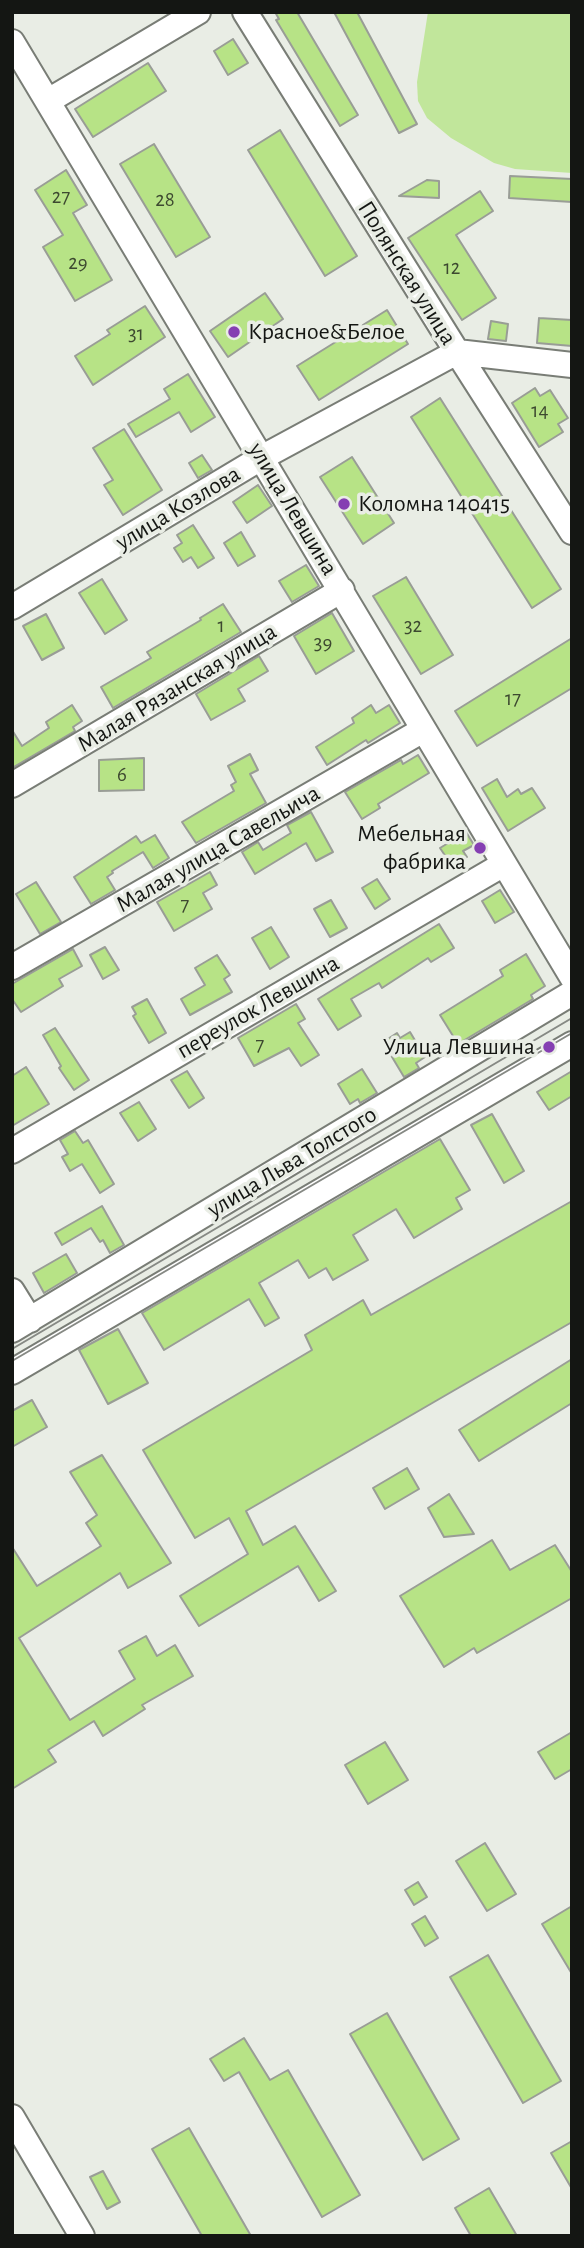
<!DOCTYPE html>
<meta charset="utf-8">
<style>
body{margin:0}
#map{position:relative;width:584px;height:2248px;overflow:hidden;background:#e9ede5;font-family:"Alegreya Sans",sans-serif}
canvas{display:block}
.frame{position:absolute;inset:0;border:14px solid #141613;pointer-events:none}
</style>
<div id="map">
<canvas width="584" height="2248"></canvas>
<div class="frame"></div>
</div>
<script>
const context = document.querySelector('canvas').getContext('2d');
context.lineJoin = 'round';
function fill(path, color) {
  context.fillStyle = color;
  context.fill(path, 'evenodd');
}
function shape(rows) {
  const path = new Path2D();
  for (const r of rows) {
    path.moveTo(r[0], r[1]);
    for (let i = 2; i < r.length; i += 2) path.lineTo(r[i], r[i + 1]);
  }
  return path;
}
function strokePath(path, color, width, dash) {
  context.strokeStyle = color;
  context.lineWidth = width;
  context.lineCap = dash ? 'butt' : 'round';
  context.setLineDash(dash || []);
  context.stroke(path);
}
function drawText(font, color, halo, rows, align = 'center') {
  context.font = font + ' "Alegreya Sans",sans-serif';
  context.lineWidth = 7;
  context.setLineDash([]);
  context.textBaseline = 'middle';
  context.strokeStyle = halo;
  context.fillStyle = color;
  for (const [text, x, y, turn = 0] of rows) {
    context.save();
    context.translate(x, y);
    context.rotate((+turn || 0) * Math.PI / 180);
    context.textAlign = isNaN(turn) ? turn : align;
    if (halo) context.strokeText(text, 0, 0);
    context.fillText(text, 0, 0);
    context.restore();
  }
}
fill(shape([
 [428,12,572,12,572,173,515,169,494,163,451,138,427,118,418,101,417,82]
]), '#c1e69b');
const building = shape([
 [275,12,297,12,358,115,340,126,276,20,279,19,275,12],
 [334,12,357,12,417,124,399,133,334,12],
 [233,39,248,63,228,75,214,51,233,39],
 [148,63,166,91,93,137,75,109,148,63],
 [280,130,357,256,325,276,248,150,280,130],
 [154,144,210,237,176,257,120,164,154,144],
 [66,170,87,205,73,213,112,280,75,301,43,247,63,235,35,190,66,170],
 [510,176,572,179,572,202,509,198,510,176],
 [427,180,439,181,439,198,399,196,427,180],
 [480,191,493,211,456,235,496,298,462,320,408,238,480,191],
 [265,293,283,319,228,357,210,331,265,293],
 [145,306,165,337,93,385,75,356,110,334,107,330,145,306],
 [387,310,408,344,319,400,297,366,387,310],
 [539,318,572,320,572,346,537,343,539,318],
 [491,321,508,324,506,341,488,339,491,321],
 [188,374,215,417,191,432,179,412,136,437,128,424,170,399,164,389,188,374],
 [535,388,540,396,550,390,568,418,558,424,563,432,539,447,512,403,535,388],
 [440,398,561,589,532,608,411,417,440,398],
 [124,429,162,490,123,515,104,485,113,480,93,448,124,429],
 [202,455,212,470,198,478,189,463,202,455],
 [352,457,394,523,363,544,320,477,352,457],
 [258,485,272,506,247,523,233,502,258,485],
 [193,525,214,558,198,568,191,557,183,562,174,548,182,543,177,535,193,525],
 [241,532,255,556,238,566,224,543,241,532],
 [306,565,319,586,292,602,279,581,306,565],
 [406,577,453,655,421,674,373,596,406,577],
 [102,579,127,620,105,634,79,593,102,579],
 [223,604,241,632,113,708,101,687,151,658,147,652,201,620,200,618,223,604],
 [332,613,354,651,316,674,294,636,332,613],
 [46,614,64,648,42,660,23,626,46,614],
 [572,638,572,688,477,746,455,711,572,638],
 [259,656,268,671,238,689,245,701,211,720,196,694,259,656],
 [72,705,82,721,73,727,75,731,12,768,12,730,22,746,49,728,46,722,72,705],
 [371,705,376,713,389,705,400,723,368,743,366,740,327,765,316,747,354,723,352,718,371,705],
 [250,754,258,770,250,774,266,803,196,843,182,822,234,791,231,785,236,782,228,766,250,754],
 [418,755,429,773,378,804,380,808,362,819,345,792,401,760,403,764,418,755],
 [144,758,144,790,99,791,99,760,144,758],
 [497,779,507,797,518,789,521,794,532,788,545,808,508,831,482,788,497,779],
 [311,812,333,852,316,861,306,843,255,874,242,852,258,842,263,850,291,833,287,825,311,812],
 [466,832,474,845,463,851,467,857,452,866,440,848,466,832],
 [155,835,169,858,153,868,143,852,112,871,113,873,107,877,115,890,91,904,74,877,136,836,141,843,155,835],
 [210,872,217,885,203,893,212,909,174,931,157,902,210,872],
 [377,879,390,899,375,909,362,888,377,879],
 [36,882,61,922,40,934,16,894,36,882],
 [500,890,514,912,495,923,482,901,500,890],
 [331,900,347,928,330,937,314,909,331,900],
 [439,924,454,948,431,962,428,958,382,988,379,983,351,999,361,1016,338,1030,318,999,439,924],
 [271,927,289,957,270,969,252,938,271,927],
 [105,947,119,970,103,979,90,955,105,947],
 [73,949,82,966,59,979,63,986,21,1012,12,999,12,984,73,949],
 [526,954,545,986,531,995,533,999,458,1044,440,1015,503,976,500,970,526,954],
 [217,955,230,975,224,979,232,992,190,1015,181,999,205,985,195,968,217,955],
 [147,999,166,1033,149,1043,133,1016,136,1014,132,1007,147,999],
 [296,1004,305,1019,298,1023,319,1055,301,1066,289,1048,254,1066,238,1038,296,1004],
 [55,1028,89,1080,74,1090,59,1068,61,1066,43,1035,55,1028],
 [410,1032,425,1057,416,1063,419,1068,404,1077,383,1042,397,1033,400,1038,410,1032],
 [26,1067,49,1104,12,1126,12,1076,26,1067],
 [362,1069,377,1093,360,1103,358,1099,350,1104,338,1084,362,1069],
 [187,1071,204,1098,189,1108,171,1080,187,1071],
 [572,1071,572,1096,549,1110,537,1092,572,1071],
 [139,1102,156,1129,138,1141,120,1113,139,1102],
 [492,1114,524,1171,504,1183,471,1125,492,1114],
 [75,1131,83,1143,88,1140,114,1184,100,1193,82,1164,70,1171,62,1157,68,1154,60,1140,75,1131],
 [440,1139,470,1190,456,1198,462,1209,414,1238,396,1209,353,1235,368,1260,333,1280,326,1268,309,1278,298,1260,259,1283,279,1318,265,1326,249,1299,164,1350,142,1313,440,1139],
 [572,1201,572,1322,246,1511,263,1545,295,1526,336,1591,319,1601,298,1566,199,1626,180,1596,248,1554,229,1518,195,1538,143,1450,312,1350,305,1335,363,1300,371,1315,572,1201],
 [102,1206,124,1245,110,1253,103,1240,100,1242,91,1228,62,1245,55,1233,102,1206],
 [66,1254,77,1273,44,1293,33,1273,66,1254],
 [118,1329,148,1383,108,1404,79,1350,118,1329],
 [572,1359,572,1403,479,1461,459,1430,572,1359],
 [32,1400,47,1427,12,1447,12,1411,32,1400],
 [102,1455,171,1563,128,1588,120,1573,19,1638,70,1720,135,1679,119,1651,146,1636,157,1656,175,1645,193,1676,142,1705,145,1709,103,1736,94,1721,48,1750,56,1762,12,1789,12,1547,37,1586,101,1546,86,1523,97,1515,70,1472,102,1455],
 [407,1468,419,1489,385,1509,373,1488,407,1468],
 [449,1494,474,1534,444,1537,428,1508,449,1494],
 [492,1540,510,1570,555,1545,572,1572,572,1598,477,1653,474,1648,444,1667,400,1596,492,1540],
 [572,1732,572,1769,555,1779,538,1752,572,1732],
 [385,1742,408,1780,368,1804,345,1765,385,1742],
 [485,1843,516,1894,487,1911,456,1861,485,1843],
 [418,1882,427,1897,414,1905,405,1890,418,1882],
 [572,1906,572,1974,542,1924,572,1906],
 [425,1916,438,1938,425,1946,412,1924,425,1916],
 [488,1955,561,2081,523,2103,450,1977,488,1955],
 [387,2013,459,2139,423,2160,350,2034,387,2013],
 [244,2038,270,2080,288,2070,360,2195,322,2217,239,2072,224,2081,210,2059,244,2038],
 [189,2128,251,2236,202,2236,152,2149,189,2128],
 [572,2141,572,2189,551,2153,572,2141],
 [103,2171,120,2202,107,2209,90,2177,103,2171],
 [489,2188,517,2236,471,2236,455,2208,489,2188]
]);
fill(building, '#b7e386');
strokePath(building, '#999d96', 2);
const minor = shape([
 [245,12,457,352,572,532],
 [12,42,572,977],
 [48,101,198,12],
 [12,607,261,458,457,352,572,365],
 [12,785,342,590],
 [12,967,423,730],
 [12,1151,504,864],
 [12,1291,30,1320],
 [12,1330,572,993],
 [12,1372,572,1044],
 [12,2117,82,2236]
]);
strokePath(minor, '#797d76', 28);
strokePath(minor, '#fff', 24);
strokePath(shape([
 [12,1349,572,1018],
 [12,1361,572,1033]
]), '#868984', 2);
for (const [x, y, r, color] of [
 [234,332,7,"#853fb2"],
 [344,504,7,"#853fb2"],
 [480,848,7,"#853fb2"],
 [549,1047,7,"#853fb2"]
]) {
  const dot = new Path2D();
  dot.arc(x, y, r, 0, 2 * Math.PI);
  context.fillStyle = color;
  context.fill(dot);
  strokePath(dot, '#e9ede5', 2.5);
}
drawText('21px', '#3d4930', null, [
 ["27",61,197],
 ["28",165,200],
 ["29",78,263],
 ["12",452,268],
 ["31",136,334],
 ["14",540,411],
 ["1",221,626],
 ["32",413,626],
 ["39",323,643],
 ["17",513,699],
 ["6",122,775],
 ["7",185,905],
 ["7",260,1045]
]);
drawText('24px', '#141613', '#e9ede5', [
 ["Полянская улица",407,273,58],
 ["улица Козлова",178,508,-31],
 ["улица Левшина",293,509,59],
 ["Малая Рязанская улица",177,688,-31],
 ["Малая улица Савельича",218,849,-30],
 ["переулок Левшина",258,1007,-30],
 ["улица Льва Толстого",292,1162,-31]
]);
drawText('24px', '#141613', '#e9ede5', [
 ["Красное&Белое",248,332],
 ["Коломна 140415",358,504],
 ["Мебельная",466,834,"right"],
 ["фабрика",466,862,"right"],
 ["Улица Левшина",535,1047,"right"]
], 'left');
</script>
